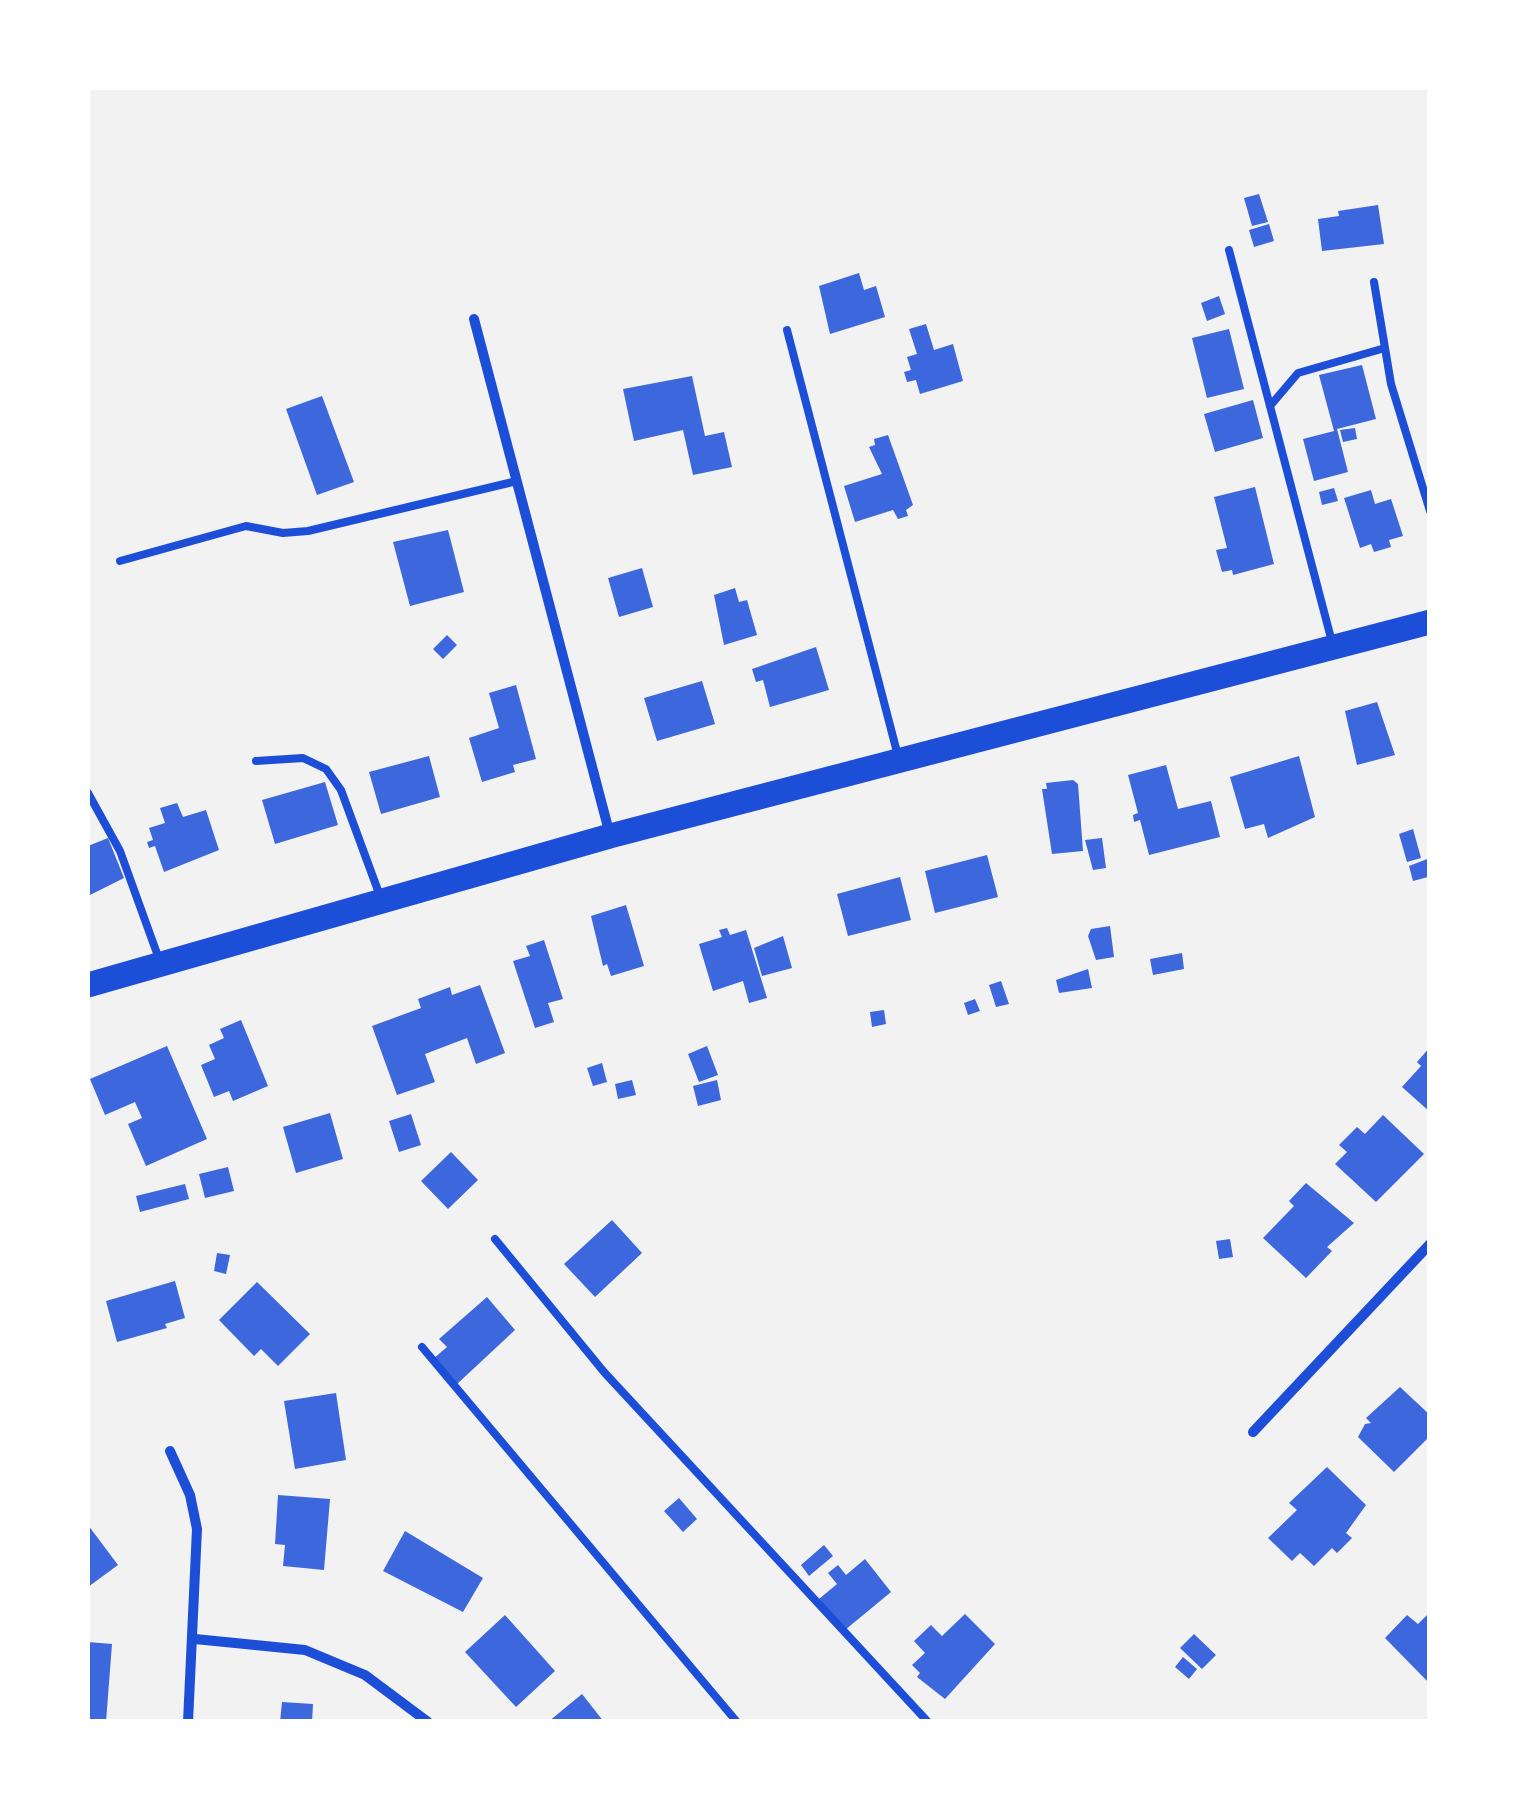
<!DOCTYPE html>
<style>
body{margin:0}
#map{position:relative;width:1517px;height:1809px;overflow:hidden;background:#f2f2f2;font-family:Mulish,sans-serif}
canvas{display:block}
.frame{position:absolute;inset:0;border:90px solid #fff;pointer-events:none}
</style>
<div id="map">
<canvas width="1517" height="1809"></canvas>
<div class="frame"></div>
</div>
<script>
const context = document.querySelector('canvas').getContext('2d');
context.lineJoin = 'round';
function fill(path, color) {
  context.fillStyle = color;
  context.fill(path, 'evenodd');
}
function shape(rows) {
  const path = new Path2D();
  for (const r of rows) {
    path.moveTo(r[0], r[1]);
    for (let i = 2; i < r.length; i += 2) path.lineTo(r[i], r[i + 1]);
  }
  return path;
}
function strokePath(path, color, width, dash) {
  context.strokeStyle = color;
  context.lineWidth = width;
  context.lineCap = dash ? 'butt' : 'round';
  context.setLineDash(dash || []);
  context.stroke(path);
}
fill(shape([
 [1259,194,1268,222,1252,226,1244,198],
 [1378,205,1384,244,1322,251,1318,219,1339,216,1338,211],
 [1269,224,1274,241,1254,247,1249,230],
 [859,273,864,290,876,286,885,317,830,334,819,286],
 [1219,296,1225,314,1207,321,1201,303],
 [926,324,934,350,953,344,963,381,920,394,916,380,907,382,904,372,911,370,907,357,917,354,909,329],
 [1229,329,1244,389,1207,398,1192,338],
 [1362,365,1376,419,1337,429,1348,472,1314,481,1303,439,1334,431,1319,375],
 [692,376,705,436,724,432,732,467,693,475,683,430,634,441,623,389],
 [322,396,354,482,317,495,286,409],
 [1253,400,1263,438,1215,452,1204,414],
 [1355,428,1357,439,1343,442,1340,430],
 [888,435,913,505,906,510,908,516,898,519,893,510,855,522,844,486,882,474,869,447,875,445,874,439],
 [1255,487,1274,564,1233,575,1232,570,1222,572,1216,550,1227,548,1214,497],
 [1334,488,1338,501,1322,505,1319,492],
 [1371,490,1375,504,1391,499,1403,536,1389,540,1391,547,1374,552,1371,544,1360,548,1344,498],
 [448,530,464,592,410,606,393,542],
 [642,568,653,607,619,617,608,578],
 [735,588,739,602,747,600,757,635,724,645,714,595],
 [447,635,457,645,443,659,433,649],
 [816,647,829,690,770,707,763,680,756,682,752,669],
 [702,681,715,724,657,741,644,698],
 [516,685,536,759,513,765,515,772,482,782,469,738,499,728,489,693],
 [1377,702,1395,755,1357,765,1345,711],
 [429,756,440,797,381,814,369,772],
 [1299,756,1315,817,1268,838,1264,824,1245,829,1230,777],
 [1166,765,1178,809,1211,801,1220,837,1149,855,1140,820,1134,822,1133,815,1138,813,1128,775],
 [1073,780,1078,784,1083,851,1052,854,1042,789,1047,789,1046,783],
 [325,782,338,825,275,844,262,800],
 [177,803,183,817,206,810,219,850,164,872,155,846,149,848,147,842,153,840,149,828,165,823,160,808],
 [1413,829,1421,858,1407,862,1399,834],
 [108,838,124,878,88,896,88,846],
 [1102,838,1106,868,1093,870,1085,840],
 [987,855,998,897,935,913,925,871],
 [1430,858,1428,877,1413,881,1409,866],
 [900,877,911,920,848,936,837,894],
 [626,905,644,966,611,976,607,964,603,966,591,916],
 [1110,926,1114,957,1096,960,1088,936,1091,929],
 [727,928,730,935,746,930,767,998,749,1003,743,981,713,991,699,944,722,937,719,930],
 [783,936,792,968,762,976,754,948],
 [544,940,563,999,548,1003,554,1022,535,1028,513,961,530,956,526,946],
 [1182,953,1184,969,1153,975,1150,959],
 [1088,969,1092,988,1059,993,1056,980],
 [1001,981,1009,1004,996,1007,989,985],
 [480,985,505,1053,476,1064,467,1038,425,1054,435,1082,397,1095,372,1026,421,1008,418,999,450,987,452,995],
 [975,999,980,1011,968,1015,964,1003],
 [884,1010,886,1024,872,1027,870,1012],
 [241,1020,268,1086,233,1101,229,1091,214,1097,201,1065,215,1059,209,1045,224,1038,220,1029],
 [167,1046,207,1139,146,1166,128,1124,142,1118,135,1102,105,1115,90,1079],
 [707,1046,718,1075,699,1082,688,1054],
 [1430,1047,1430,1112,1402,1087,1421,1066,1417,1062],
 [602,1063,607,1082,593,1086,587,1068],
 [632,1080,636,1095,618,1099,615,1084],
 [717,1080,721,1100,698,1106,693,1086],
 [330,1113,343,1159,296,1173,283,1127],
 [411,1114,421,1145,399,1152,389,1121],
 [1383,1115,1424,1154,1376,1202,1335,1164,1347,1152,1339,1145,1357,1127,1365,1134],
 [451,1152,478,1180,448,1209,421,1181],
 [228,1167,234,1191,205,1198,199,1174],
 [1306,1183,1354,1223,1327,1247,1332,1251,1306,1278,1263,1238,1294,1206,1289,1201],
 [185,1184,189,1199,140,1212,136,1196],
 [612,1220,642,1253,595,1297,564,1264],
 [1230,1239,1233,1257,1219,1259,1216,1241],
 [217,1253,230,1255,226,1274,214,1271],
 [175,1281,185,1318,165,1324,167,1328,117,1342,106,1301],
 [257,1282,310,1334,278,1366,261,1349,254,1356,219,1320],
 [487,1297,515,1330,456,1385,433,1359,447,1347,439,1339],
 [1400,1387,1430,1415,1430,1436,1394,1472,1358,1437,1365,1424,1371,1423,1366,1418],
 [336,1393,346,1460,295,1469,284,1401],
 [1327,1467,1366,1505,1346,1533,1352,1538,1337,1553,1332,1548,1314,1566,1300,1553,1292,1561,1268,1538,1297,1510,1289,1503],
 [278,1495,330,1499,324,1570,283,1566,285,1545,275,1544],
 [679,1498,697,1519,683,1532,664,1511],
 [88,1525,118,1565,88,1587],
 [405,1531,483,1578,463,1612,383,1571],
 [824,1545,833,1556,809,1576,801,1565],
 [865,1559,891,1592,845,1630,819,1599,837,1584,828,1573,838,1565,846,1575],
 [1430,1612,1430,1684,1385,1638,1407,1615,1418,1624],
 [965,1614,995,1644,945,1699,917,1677,920,1673,912,1665,925,1653,914,1641,931,1625,942,1636],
 [505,1615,555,1671,516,1707,465,1652],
 [1194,1634,1216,1655,1202,1669,1180,1648],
 [88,1642,112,1644,106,1722,88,1722],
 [1183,1657,1197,1669,1189,1679,1175,1667],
 [582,1694,604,1722,548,1722],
 [282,1702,313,1704,312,1722,280,1722]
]), '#3d67dc');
strokePath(shape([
 [1229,250,1332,642],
 [1374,282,1391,384,1430,511],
 [787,330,898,756],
 [1270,406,1298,373,1385,348],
 [120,561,246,526,283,533,308,531,517,481],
 [256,761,303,758,326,769,341,790,380,896],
 [88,793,120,851,159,959],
 [495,1239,604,1372,928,1722],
 [422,1347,737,1722]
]), '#1d4ed8', 8);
strokePath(shape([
 [474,319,610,835],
 [1253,1432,1430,1244],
 [170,1451,190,1495,197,1529,188,1722],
 [195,1639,305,1650,365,1675,428,1722]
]), '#1d4ed8', 10);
strokePath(shape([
 [88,985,610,836,1430,622]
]), '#1d4ed8', 25);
</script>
